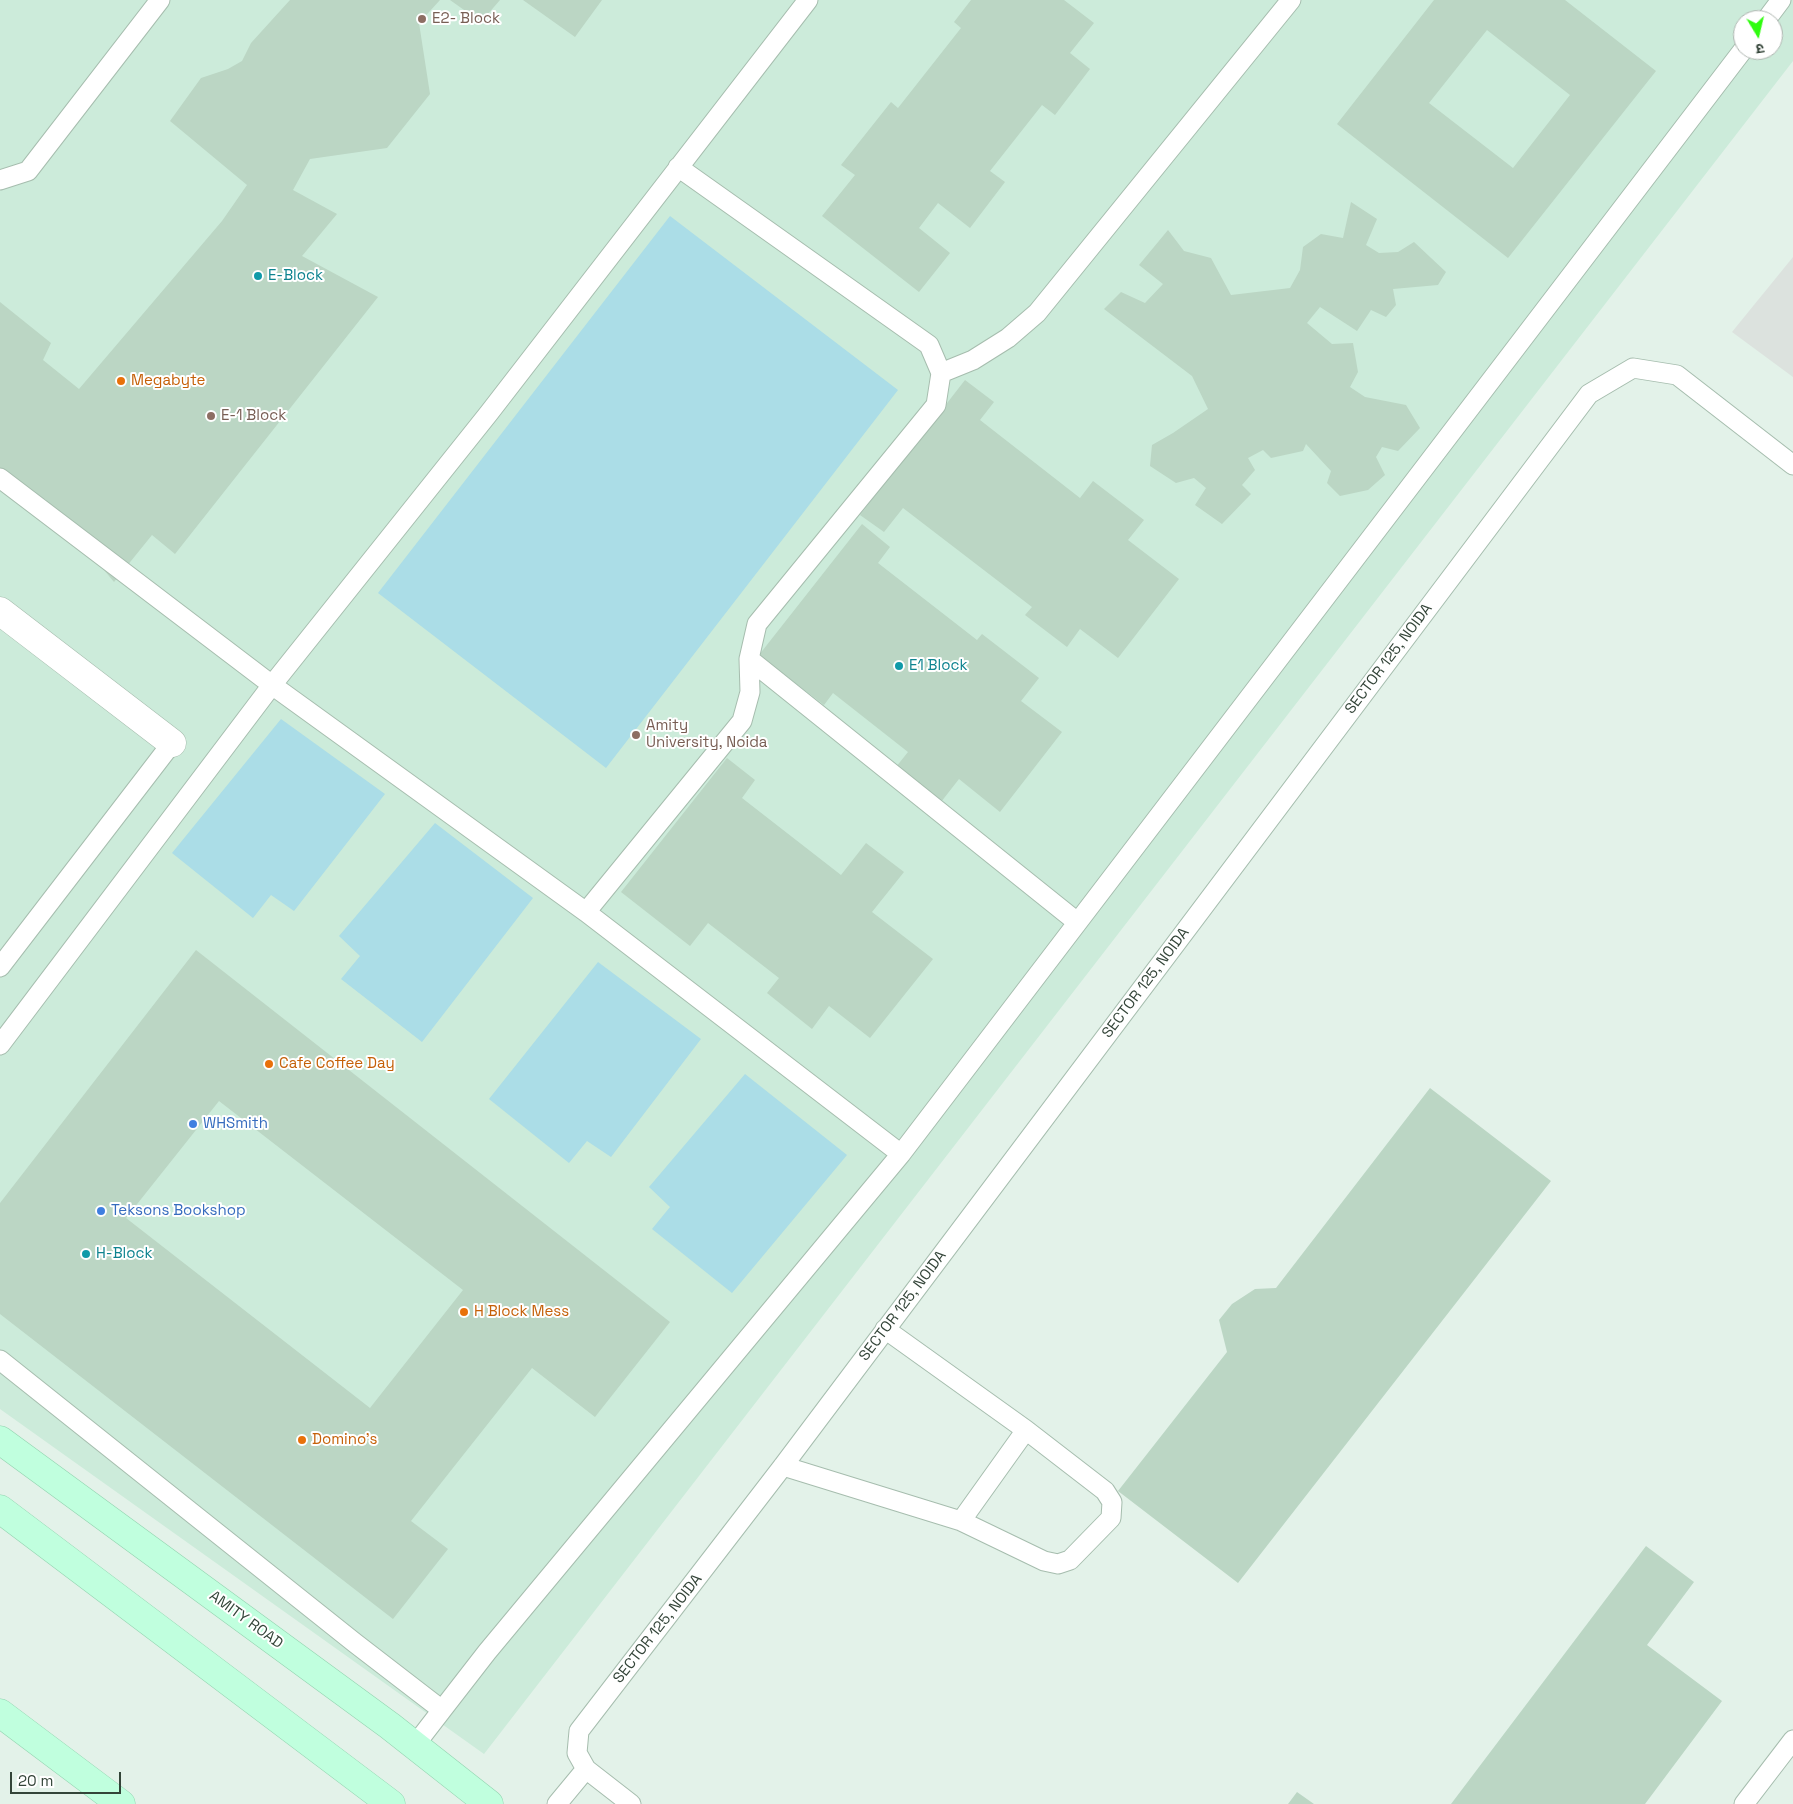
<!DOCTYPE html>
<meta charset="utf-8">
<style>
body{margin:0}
#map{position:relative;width:1793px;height:1804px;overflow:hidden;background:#e3f2e9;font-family:"Space Grotesk","Noto Sans Devanagari",sans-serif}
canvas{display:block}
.north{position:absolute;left:1733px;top:10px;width:50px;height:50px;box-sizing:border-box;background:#fff;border:1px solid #adb4af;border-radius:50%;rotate:171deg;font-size:14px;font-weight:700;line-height:20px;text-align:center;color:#334438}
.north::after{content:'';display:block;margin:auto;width:18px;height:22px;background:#30fc0f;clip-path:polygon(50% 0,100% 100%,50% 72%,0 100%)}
.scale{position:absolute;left:10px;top:1772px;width:111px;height:22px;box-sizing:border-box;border:2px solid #334438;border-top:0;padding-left:6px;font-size:15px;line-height:18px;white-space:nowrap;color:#334438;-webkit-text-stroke:4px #fff;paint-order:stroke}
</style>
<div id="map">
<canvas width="1793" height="1804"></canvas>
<div class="north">उ</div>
<div class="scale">20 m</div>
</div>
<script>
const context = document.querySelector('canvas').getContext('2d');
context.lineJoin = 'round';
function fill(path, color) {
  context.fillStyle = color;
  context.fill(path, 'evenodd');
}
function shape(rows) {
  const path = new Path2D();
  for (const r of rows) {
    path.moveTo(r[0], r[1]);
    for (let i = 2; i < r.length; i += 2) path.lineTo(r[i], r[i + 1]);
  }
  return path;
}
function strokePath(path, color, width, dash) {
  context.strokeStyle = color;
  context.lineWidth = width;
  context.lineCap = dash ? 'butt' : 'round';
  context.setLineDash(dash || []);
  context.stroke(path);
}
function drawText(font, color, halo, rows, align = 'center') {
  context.font = font + ' "Space Grotesk",sans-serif';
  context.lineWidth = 4;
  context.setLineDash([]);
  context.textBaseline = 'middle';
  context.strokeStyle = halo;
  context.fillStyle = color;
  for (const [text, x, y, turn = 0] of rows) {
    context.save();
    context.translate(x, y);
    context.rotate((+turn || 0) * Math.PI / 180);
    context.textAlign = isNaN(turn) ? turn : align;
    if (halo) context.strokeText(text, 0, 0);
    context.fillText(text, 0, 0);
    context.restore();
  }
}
fill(shape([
 [0,0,1793,0,1793,61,484,1754,0,1409],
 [1743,20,1773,20,1773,50,1743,50]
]), '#ccebda');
fill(shape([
 [670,216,898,390,606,768,378,593],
 [281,719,385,794,294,911,271,895,253,918,172,853],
 [435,823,533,898,422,1042,341,979,360,956,339,936],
 [598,962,701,1039,611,1157,587,1141,569,1163,489,1099],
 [745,1074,847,1155,732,1293,652,1229,670,1207,649,1187]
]), '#abdde7');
fill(shape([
 [1793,257,1793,377,1732,332]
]), '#dce2de');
fill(shape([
 [290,0,440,0,419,23,430,94,387,148,310,159,293,190,337,214,302,256,378,297,175,554,152,535,114,582,45,499,32,514,0,489,0,302,51,343,43,360,79,389,222,221,247,185,170,121,201,78,228,69,242,61,251,43],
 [450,0,500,0,481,22],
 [523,0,602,0,575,37],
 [971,0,1064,0,1094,23,1070,53,1090,69,1055,115,1042,105,990,171,1005,182,970,228,938,203,919,228,950,253,919,292,822,216,855,175,841,165,891,102,898,108,961,28,954,22],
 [1434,0,1565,0,1656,71,1508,258,1337,124],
 [1487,30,1570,95,1513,168,1429,103],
 [1351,202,1377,219,1366,245,1379,253,1398,252,1414,242,1446,272,1438,285,1393,289,1396,305,1386,317,1371,310,1357,331,1320,307,1307,323,1332,344,1353,343,1358,372,1350,387,1365,397,1406,405,1420,428,1398,451,1382,447,1376,457,1385,475,1368,490,1340,496,1327,483,1331,471,1306,444,1303,451,1271,458,1263,450,1248,458,1255,470,1242,485,1251,494,1222,524,1195,505,1206,488,1194,478,1176,483,1150,466,1152,445,1173,433,1208,409,1192,376,1104,309,1121,292,1145,303,1163,284,1139,265,1168,230,1184,251,1211,258,1231,295,1290,288,1300,270,1303,247,1321,234,1343,238],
 [965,380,994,402,980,420,1080,498,1093,481,1144,520,1128,540,1179,579,1118,658,1080,629,1067,647,1025,615,1032,607,903,508,884,532,860,515],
 [862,524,890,547,878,563,977,640,982,634,1039,678,1021,701,1062,732,1000,812,959,779,941,802,896,767,908,752,833,693,824,705,759,655],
 [727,758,755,780,742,798,841,875,866,843,904,872,872,912,933,959,870,1038,829,1006,812,1029,767,993,779,978,708,923,690,946,621,892],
 [196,950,670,1322,595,1417,532,1368,411,1521,448,1549,393,1619,0,1314,0,1203],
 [219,1101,463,1290,370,1408,126,1218],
 [1430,1088,1551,1181,1238,1583,1118,1491,1227,1352,1219,1320,1232,1304,1255,1289,1276,1288],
 [1646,1546,1694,1582,1647,1645,1722,1701,1645,1804,1451,1804],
 [1297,1792,1314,1804,1288,1804]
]), '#bbd6c4');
const lane = shape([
 [1766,20,1781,0],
 [0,180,28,171,160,0],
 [941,373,973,360,1008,338,1037,313,1291,0],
 [0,478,272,685,586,912,901,1154],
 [749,659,1077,922],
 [586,912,742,721,750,692,749,659,757,624,936,405,941,373,929,345,678,167],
 [0,967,172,743],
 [0,1045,272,685,489,413,808,0],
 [0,1360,355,1643,442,1710,487,1652,901,1154,1743,50],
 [783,1466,961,1521,1044,1561,1058,1564,1070,1560,1111,1518,1112,1502,1105,1491,1026,1430,885,1329],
 [961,1521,1026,1430],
 [415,1745,442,1710],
 [557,1804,586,1769],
 [631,1804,586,1769,577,1753,579,1731,783,1466,1589,394,1633,368,1677,375,1793,465],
 [1744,1804,1793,1740]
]);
const street = shape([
 [0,611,172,743]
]);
const secondary = shape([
 [0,1440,390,1726,489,1804],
 [0,1509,391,1804],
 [0,1713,121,1804]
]);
strokePath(lane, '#a6bdae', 21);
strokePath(street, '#a6bdae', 29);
strokePath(secondary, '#92d3af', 29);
strokePath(lane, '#fff', 19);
strokePath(street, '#fff', 28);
strokePath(secondary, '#c0ffde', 28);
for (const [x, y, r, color] of [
 [422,19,5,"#8d6e63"],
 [258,276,5,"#0f9aa8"],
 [121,381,5,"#e8710a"],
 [211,416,5,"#8d6e63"],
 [899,666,5,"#0f9aa8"],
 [636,735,5,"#8d6e63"],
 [269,1064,5,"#e8710a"],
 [193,1124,5,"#3f7fe0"],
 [101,1211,5,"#3f7fe0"],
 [86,1254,5,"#0f9aa8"],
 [464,1312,5,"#e8710a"],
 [302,1440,5,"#e8710a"]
]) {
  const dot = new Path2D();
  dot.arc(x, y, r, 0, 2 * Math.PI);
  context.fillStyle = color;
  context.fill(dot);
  strokePath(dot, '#fff', 2);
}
drawText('15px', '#785e54', '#fff', [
 ["E2- Block",432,19],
 ["E-1 Block",221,416],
 ["Amity",646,726],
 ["University, Noida",646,743]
], 'left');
drawText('15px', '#0d838f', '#fff', [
 ["E-Block",268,276],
 ["E1 Block",909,666],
 ["H-Block",96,1254]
], 'left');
drawText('15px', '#c56008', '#fff', [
 ["Megabyte",131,381],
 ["Cafe Coffee Day",279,1064],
 ["H Block Mess",474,1312],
 ["Domino's",312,1440]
], 'left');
drawText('15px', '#334438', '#fff', [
 ["SECTOR 125, NOIDA",1389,659,-53],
 ["SECTOR 125, NOIDA",1146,983,-53],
 ["SECTOR 125, NOIDA",903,1306,-53],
 ["AMITY ROAD",246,1620,36],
 ["SECTOR 125, NOIDA",658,1629,-52]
]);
drawText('15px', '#366cbe', '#fff', [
 ["WHSmith",203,1124],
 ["Teksons Bookshop",111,1211]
], 'left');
</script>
